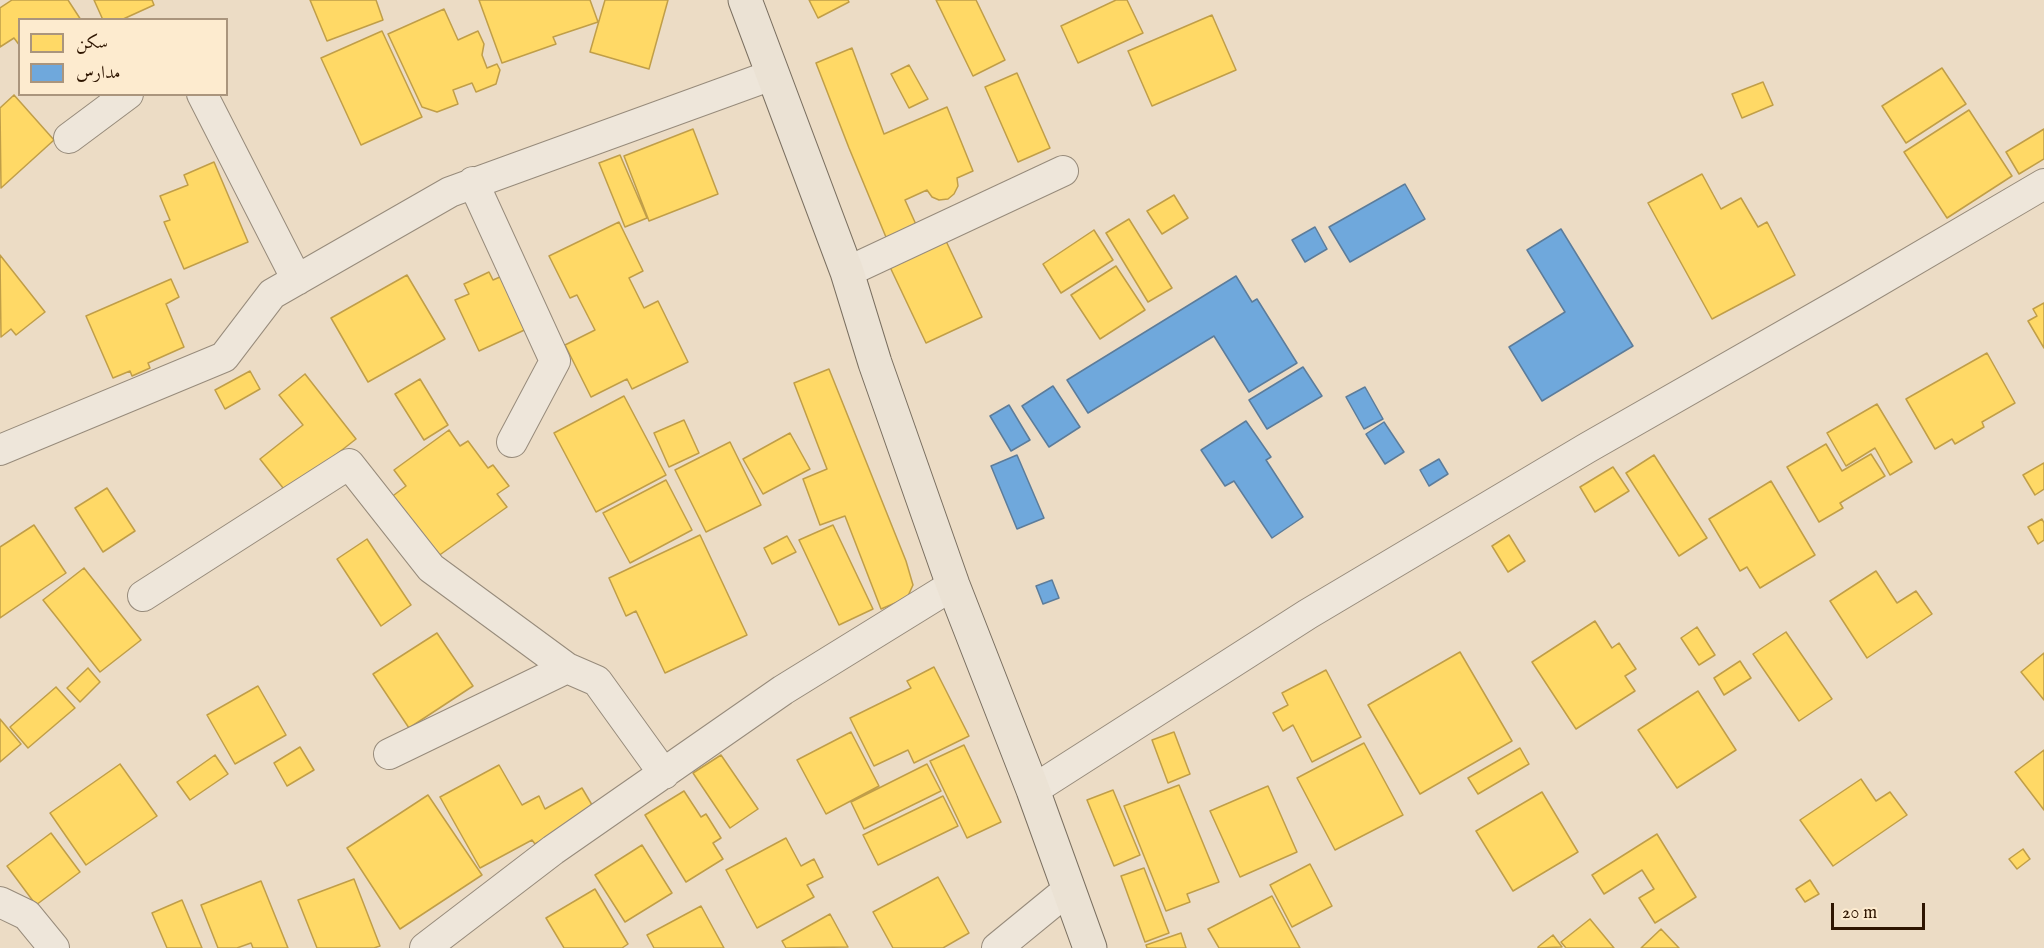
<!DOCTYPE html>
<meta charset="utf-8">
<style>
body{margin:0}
#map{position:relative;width:2044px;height:948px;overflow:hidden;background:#ecdcc5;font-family:"IM FELL English",Amiri,serif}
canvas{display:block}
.legend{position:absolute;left:18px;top:18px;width:210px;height:78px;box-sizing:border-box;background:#fdebcf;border:2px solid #aa957d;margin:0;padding:8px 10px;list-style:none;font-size:18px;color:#2e1501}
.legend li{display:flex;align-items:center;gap:12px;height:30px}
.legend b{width:30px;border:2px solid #aa957d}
.scale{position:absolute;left:1831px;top:903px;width:94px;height:27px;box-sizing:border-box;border:3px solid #2e1501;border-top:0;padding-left:8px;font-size:18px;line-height:21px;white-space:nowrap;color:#2e1501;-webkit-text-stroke:4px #fdebcf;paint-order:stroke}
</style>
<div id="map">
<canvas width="2044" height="948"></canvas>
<ul class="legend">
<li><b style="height:16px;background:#ffd966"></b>سكن</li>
<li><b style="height:16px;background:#6fa8dc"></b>مدارس</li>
</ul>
<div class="scale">20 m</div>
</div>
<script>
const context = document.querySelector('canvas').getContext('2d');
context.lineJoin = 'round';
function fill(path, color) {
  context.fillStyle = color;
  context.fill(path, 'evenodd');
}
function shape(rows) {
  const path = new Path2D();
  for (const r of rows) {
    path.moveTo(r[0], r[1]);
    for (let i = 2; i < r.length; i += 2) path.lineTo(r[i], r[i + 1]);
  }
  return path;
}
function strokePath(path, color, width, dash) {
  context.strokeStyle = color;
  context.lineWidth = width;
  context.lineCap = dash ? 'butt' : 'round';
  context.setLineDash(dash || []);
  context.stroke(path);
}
const homes = shape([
 [12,0,68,0,81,20,20,20,20,46,14,38,0,47,0,8,12,0],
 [94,0,152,0,154,5,121,20,103,20,94,0],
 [310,0,376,0,383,20,327,41,310,0],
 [479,0,590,0,598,22,553,37,556,44,502,63,479,0],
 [605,0,668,0,649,69,590,52,605,0],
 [809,0,848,0,849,2,818,18,809,0],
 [936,0,976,0,1005,60,973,76,936,0],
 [1116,0,1127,0,1143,33,1078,63,1061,26,1116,0],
 [444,9,458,40,478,31,484,44,482,55,487,68,497,64,500,70,496,84,476,92,472,83,453,90,458,104,437,112,422,107,388,34,444,9],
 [1212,15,1236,70,1152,106,1128,51,1212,15],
 [382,31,422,117,361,145,321,58,382,31],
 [852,48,884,134,947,107,973,171,957,178,958,186,954,194,948,199,939,200,932,197,927,190,905,200,918,229,888,242,849,148,816,63,852,48],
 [909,65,928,99,909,108,891,74,909,65],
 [1942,68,1966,104,1906,143,1882,106,1942,68],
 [1017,73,1050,148,1018,162,985,87,1017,73],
 [1763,82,1773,105,1742,118,1732,94,1763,82],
 [14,95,54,140,1,188,0,108,14,95],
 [1969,110,2012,176,1947,218,1904,152,1969,110],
 [693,129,718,194,649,221,624,156,693,129],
 [2044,129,2044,159,2019,174,2006,152,2044,129],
 [620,155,647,218,625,227,599,163,620,155],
 [214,162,248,242,184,269,164,222,170,220,160,196,188,185,184,175,214,162],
 [1702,174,1721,209,1741,198,1758,227,1767,222,1795,275,1712,319,1648,203,1702,174],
 [1174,195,1188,218,1162,234,1147,211,1174,195],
 [1129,219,1172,288,1148,302,1106,233,1129,219],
 [619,222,643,271,629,278,644,308,658,301,688,362,632,389,627,379,591,397,565,345,595,330,577,295,570,298,549,256,619,222],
 [1094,230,1113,260,1061,293,1043,264,1094,230],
 [946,241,982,317,926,343,890,267,946,241],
 [0,255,45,312,16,335,11,329,1,337,0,255],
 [1116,266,1145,310,1100,339,1071,295,1116,266],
 [489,272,493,280,507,274,531,327,479,351,455,300,469,294,464,284,489,272],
 [407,275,445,339,368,382,331,318,407,275],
 [171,279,179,297,166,304,184,347,148,363,150,368,132,376,130,371,113,378,86,316,171,279],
 [2044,303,2044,348,2028,321,2037,316,2033,309,2044,303],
 [1987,353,2015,403,1982,422,1984,427,1955,444,1952,439,1935,449,1906,399,1987,353],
 [829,369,906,561,913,585,907,598,881,609,845,516,820,525,803,479,827,469,794,383,829,369],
 [250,371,260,389,225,409,215,390,250,371],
 [305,374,356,439,287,493,260,459,303,425,279,395,305,374],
 [420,379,448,425,424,440,395,394,420,379],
 [624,396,666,475,596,512,554,433,624,396],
 [1877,404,1912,462,1890,475,1875,448,1846,466,1827,433,1877,404],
 [684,420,699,453,669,467,654,433,684,420],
 [449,430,460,446,468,441,488,468,493,465,509,486,497,494,507,507,434,559,390,498,406,486,394,470,449,430],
 [790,433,810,469,763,494,743,459,790,433],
 [730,442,761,505,706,532,675,470,730,442],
 [1826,444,1842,471,1871,454,1885,476,1840,503,1843,508,1819,522,1787,467,1826,444],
 [1654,455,1707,538,1679,556,1626,473,1654,455],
 [2044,463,2044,489,2035,495,2023,475,2044,463],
 [1613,467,1629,491,1595,512,1580,487,1613,467],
 [666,480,692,530,630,563,603,513,666,480],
 [1771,481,1815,555,1760,588,1747,567,1740,571,1709,519,1771,481],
 [107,488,135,531,103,552,75,508,107,488],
 [2042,519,2044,523,2044,540,2038,544,2028,527,2042,519],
 [34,525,66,573,0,618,0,547,34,525],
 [833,525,873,609,839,625,799,540,833,525],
 [700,535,747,635,665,673,636,611,626,616,609,578,700,535],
 [1509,535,1525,561,1508,572,1492,546,1509,535],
 [787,536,796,552,772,564,764,548,787,536],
 [367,539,411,605,381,626,337,559,367,539],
 [84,568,141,640,100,672,43,600,84,568],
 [1876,571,1897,603,1916,591,1932,614,1867,658,1830,601,1876,571],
 [1595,621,1612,648,1619,643,1636,669,1625,676,1635,691,1576,729,1532,662,1595,621],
 [1697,627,1715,655,1699,665,1681,638,1697,627],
 [1786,632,1832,699,1799,721,1753,654,1786,632],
 [437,633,473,686,409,728,373,674,437,633],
 [1460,652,1512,741,1420,794,1368,705,1460,652],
 [2044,653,2044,700,2021,672,2044,653],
 [1740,661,1751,678,1724,695,1714,678,1740,661],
 [934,667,969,736,914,763,908,750,874,766,850,718,911,688,907,681,934,667],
 [88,668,100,682,80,702,67,688,88,668],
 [1326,670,1361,737,1312,762,1293,725,1283,731,1273,713,1288,705,1282,693,1326,670],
 [258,686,286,735,235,764,207,715,258,686],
 [56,687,75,708,28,748,10,727,56,687],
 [1698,691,1736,750,1677,788,1638,730,1698,691],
 [0,719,21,744,0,762,0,719],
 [851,732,879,786,826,814,797,760,851,732],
 [1174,732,1190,774,1168,783,1152,740,1174,732],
 [1364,743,1403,815,1335,850,1297,778,1364,743],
 [964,745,1001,822,967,838,930,761,964,745],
 [300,747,314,770,287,786,274,763,300,747],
 [1520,748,1529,764,1478,794,1468,778,1520,748],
 [2044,750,2044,810,2015,772,2044,750],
 [215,755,228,774,190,800,177,782,215,755],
 [721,755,758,809,730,828,693,773,721,755],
 [120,764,157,816,86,865,50,813,120,764],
 [927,764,941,791,864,829,851,802,927,764],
 [499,765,522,805,539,796,545,809,582,788,595,810,535,844,532,840,480,868,440,797,499,765],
 [1861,779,1876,801,1890,792,1907,815,1833,866,1800,820,1861,779],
 [1179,785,1219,882,1187,894,1190,902,1166,911,1124,806,1179,785],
 [1268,786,1297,852,1240,877,1210,811,1268,786],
 [1113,790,1140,855,1114,866,1087,800,1113,790],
 [684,791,701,817,706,814,721,838,713,843,723,859,686,882,645,815,684,791],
 [1542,792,1578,852,1513,891,1476,831,1542,792],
 [428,795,482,875,400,929,347,848,428,795],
 [943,796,958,826,878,865,863,835,943,796],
 [51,833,80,872,36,905,7,866,51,833],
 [1657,834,1696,897,1655,923,1639,898,1654,889,1642,870,1604,894,1592,875,1657,834],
 [786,838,801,866,814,859,823,877,807,885,814,897,757,928,726,870,786,838],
 [642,845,672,893,625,922,595,875,642,845],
 [2023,849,2030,859,2017,869,2009,859,2023,849],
 [1310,864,1332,906,1292,927,1270,885,1310,864],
 [1144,868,1169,933,1145,942,1121,876,1144,868],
 [938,877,969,933,943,948,893,948,873,912,938,877],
 [354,879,380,946,374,948,317,948,298,900,354,879],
 [1810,880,1819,894,1805,902,1796,889,1810,880],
 [261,881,288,948,253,948,251,943,237,948,218,948,201,905,261,881],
 [595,889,628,944,622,948,564,948,546,918,595,889],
 [1272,896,1300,948,1219,948,1208,929,1272,896],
 [182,900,202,948,167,948,152,913,182,900],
 [701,906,724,948,654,948,647,935,701,906],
 [830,914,848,947,786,948,782,941,830,914],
 [1590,919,1614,948,1566,948,1561,942,1590,919],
 [1661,929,1679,948,1641,948,1661,929],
 [1181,933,1186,948,1147,948,1146,945,1181,933],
 [1553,935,1562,947,1538,948,1538,947,1553,935]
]);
fill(homes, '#ffd966');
strokePath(homes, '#c09e48', 1.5);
const schools = shape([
 [1405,184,1425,219,1350,262,1329,227,1405,184],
 [1315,227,1327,249,1305,262,1292,240,1315,227],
 [1561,229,1633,346,1542,401,1509,347,1565,312,1527,250,1561,229],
 [1236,276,1252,302,1257,299,1297,363,1249,392,1214,336,1088,413,1067,380,1236,276],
 [1303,367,1322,396,1267,429,1249,400,1303,367],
 [1053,386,1080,427,1049,447,1022,406,1053,386],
 [1365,387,1383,419,1364,429,1346,397,1365,387],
 [1009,405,1030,440,1011,451,990,416,1009,405],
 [1246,421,1271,457,1266,460,1303,517,1272,538,1234,481,1225,486,1201,450,1246,421],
 [1384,422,1404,452,1385,464,1366,434,1384,422],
 [1017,455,1044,518,1017,529,991,466,1017,455],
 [1439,459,1448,474,1429,486,1420,470,1439,459],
 [1052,580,1059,598,1043,604,1036,586,1052,580]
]);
fill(schools, '#6fa8dc');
strokePath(schools, '#5c7c9a', 1.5);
const minor = shape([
 [202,94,297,280],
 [69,138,128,94],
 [473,182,555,361,512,442],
 [847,272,1063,171],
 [0,450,224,357,272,294,450,192,772,75],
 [143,596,349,464,431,568,567,668,597,681,664,774],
 [389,754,567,668],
 [1033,790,1308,614,1587,448,1853,296,2044,184],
 [0,902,27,915,54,948],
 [425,948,553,850,783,690,953,585],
 [997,948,1069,889]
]);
const trunk = shape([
 [745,0,847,272,875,363,953,585,1033,790,1090,948]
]);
strokePath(minor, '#978b7b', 32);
strokePath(trunk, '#7b7061', 35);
strokePath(minor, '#eee6da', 30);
strokePath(trunk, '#ebe2d4', 33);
</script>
